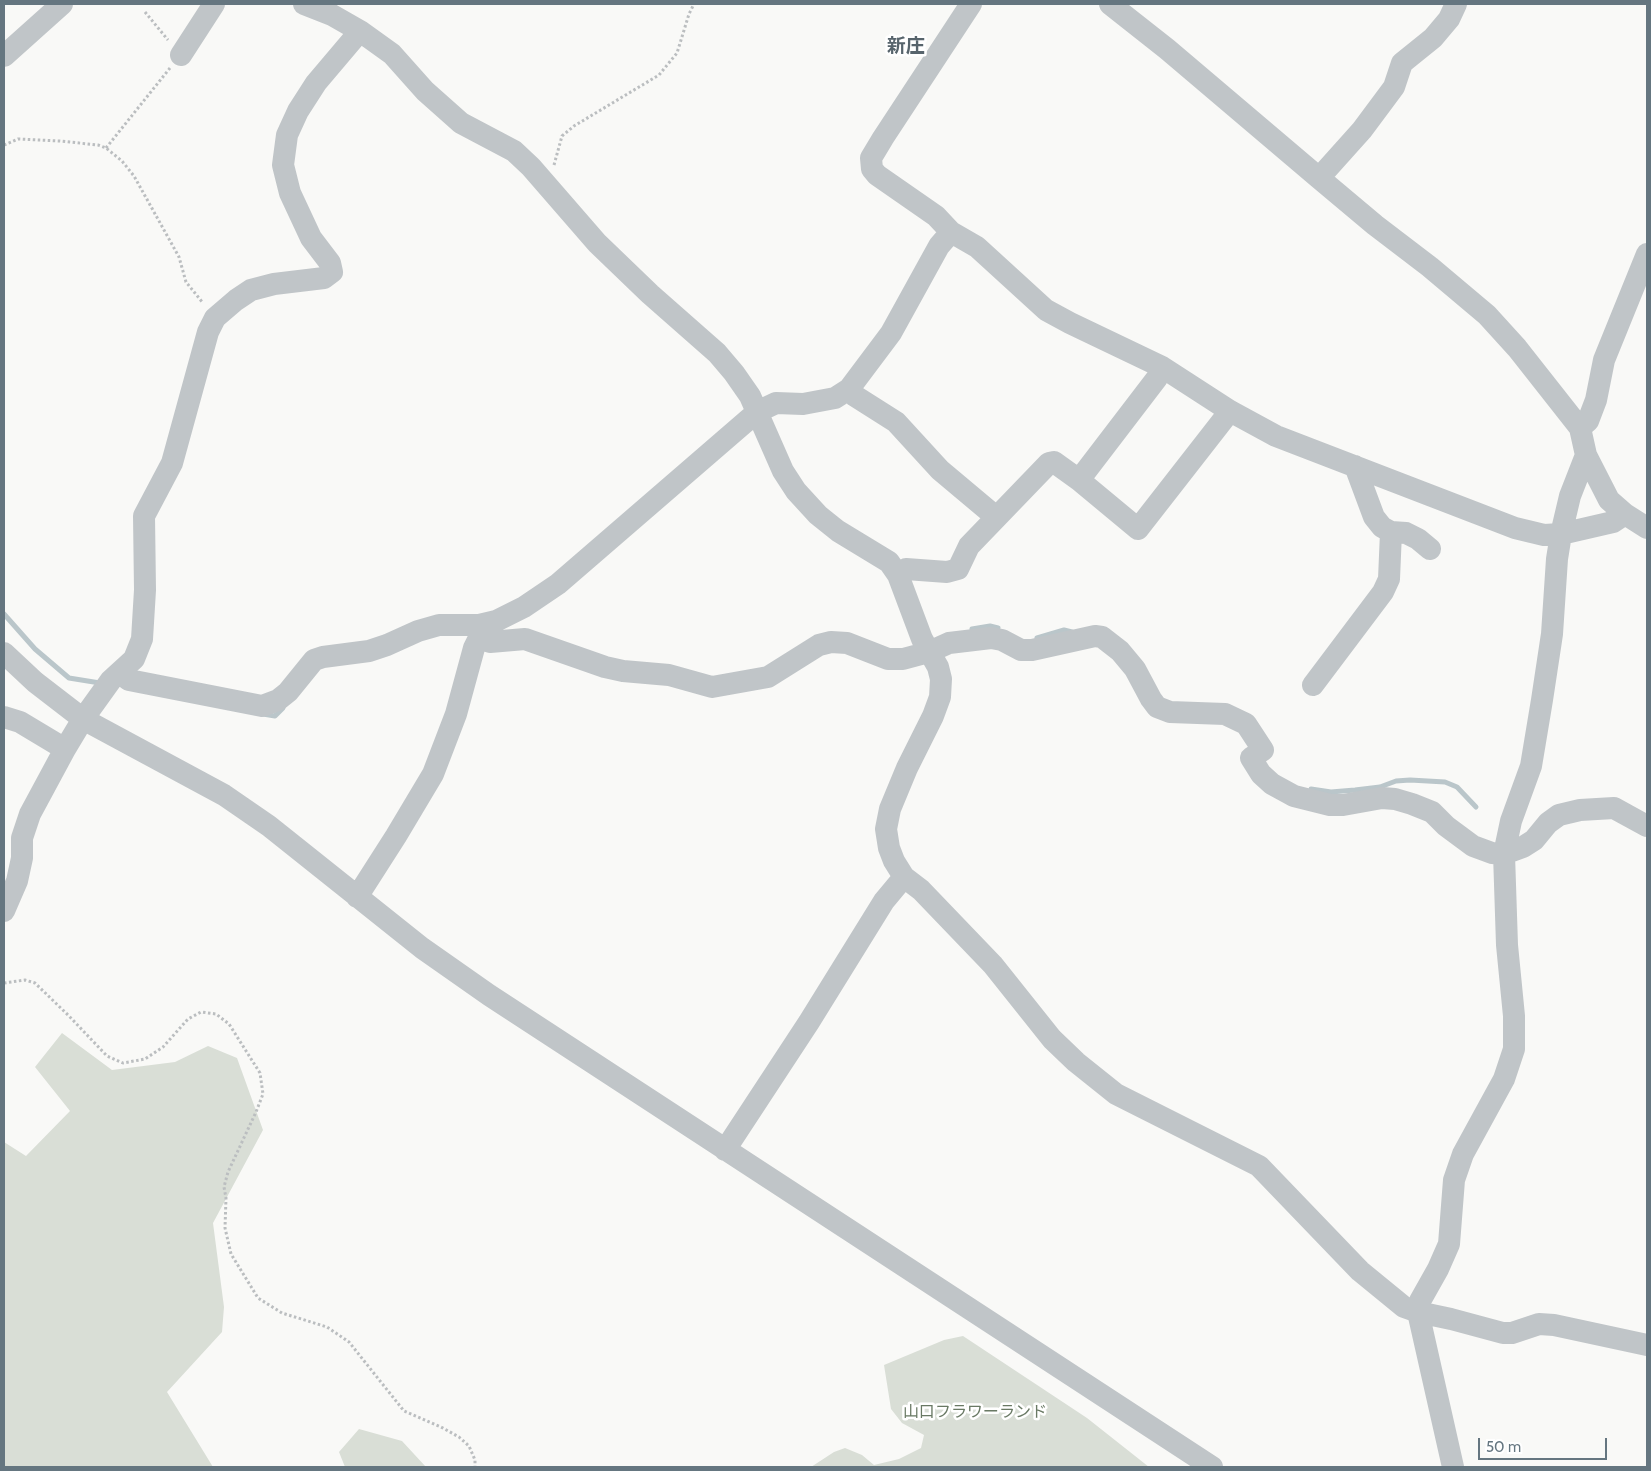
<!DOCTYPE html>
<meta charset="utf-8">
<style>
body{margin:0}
#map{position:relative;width:1651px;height:1471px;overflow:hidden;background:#f9f9f7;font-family:Cabin,sans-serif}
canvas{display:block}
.frame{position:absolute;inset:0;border:5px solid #657680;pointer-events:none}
.scale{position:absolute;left:1478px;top:1438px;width:129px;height:22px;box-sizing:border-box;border:2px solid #657680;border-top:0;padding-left:6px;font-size:15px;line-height:18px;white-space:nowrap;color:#657680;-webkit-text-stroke:4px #fff;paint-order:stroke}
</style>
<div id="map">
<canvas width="1651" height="1471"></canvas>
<div class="frame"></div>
<div class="scale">50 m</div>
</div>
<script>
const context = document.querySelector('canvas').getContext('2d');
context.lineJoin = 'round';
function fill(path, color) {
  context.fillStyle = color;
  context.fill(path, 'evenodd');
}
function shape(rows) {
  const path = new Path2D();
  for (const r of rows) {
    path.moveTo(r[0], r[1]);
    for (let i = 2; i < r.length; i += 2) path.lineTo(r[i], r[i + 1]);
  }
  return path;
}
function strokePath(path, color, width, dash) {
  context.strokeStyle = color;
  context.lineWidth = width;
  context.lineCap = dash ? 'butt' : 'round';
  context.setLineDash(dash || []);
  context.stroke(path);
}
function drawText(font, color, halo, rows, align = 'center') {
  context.font = font + ' Cabin,"Noto Sans JP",sans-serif';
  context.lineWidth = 5;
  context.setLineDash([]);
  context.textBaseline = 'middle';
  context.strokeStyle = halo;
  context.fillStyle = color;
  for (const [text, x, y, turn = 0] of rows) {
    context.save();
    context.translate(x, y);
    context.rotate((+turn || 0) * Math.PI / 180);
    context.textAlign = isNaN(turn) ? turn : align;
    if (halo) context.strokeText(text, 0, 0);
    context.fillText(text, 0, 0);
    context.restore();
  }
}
fill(shape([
 [62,1033,112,1070,175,1062,208,1046,237,1058,263,1130,213,1223,224,1307,222,1332,167,1392,213,1467,4,1467,4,1142,26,1156,70,1111,35,1067],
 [963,1336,1087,1418,1149,1467,811,1467,834,1452,845,1448,862,1455,874,1465,899,1459,921,1448,924,1435,902,1423,891,1409,884,1365,944,1340],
 [359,1429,402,1441,426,1467,345,1467,339,1452]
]), '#d9ded6');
strokePath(shape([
 [4,614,35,649,69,678,100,683],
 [972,629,990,626,998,628],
 [1037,638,1064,630,1072,632],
 [263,714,275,716,283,708],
 [1311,789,1331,792,1355,790,1380,787,1396,781,1410,780,1445,782,1457,787,1476,807]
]), '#bac6ca', 5);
strokePath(shape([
 [145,12,168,40],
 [4,145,18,139,60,141,98,145,106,148,122,161,134,176,179,257,186,282,203,303],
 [106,148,170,68],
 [554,165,562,136,574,126,659,75,677,53,689,14,694,4],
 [4,983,25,980,35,983,69,1016,107,1056,123,1063,145,1059,163,1047,188,1019,201,1012,216,1014,229,1024,260,1073,263,1094,256,1112,228,1172,224,1187,226,1198,225,1228,231,1254,258,1298,282,1313,327,1327,349,1342,404,1411,441,1427,459,1437,469,1446,475,1460,475,1467]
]), '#bbbec0', 3, [2.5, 2.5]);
strokePath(shape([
 [304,4,332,15,360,31,392,54,425,91,461,123,514,151,531,167,597,243,650,294,717,353,734,373,750,396,783,471,796,491,818,515,838,531,889,562,898,575,922,639,938,667,941,679,940,697,933,716,907,768,890,809,886,829,889,848,894,861,904,877,921,890,993,965,1052,1039,1076,1062,1116,1094,1259,1166,1360,1271,1404,1307,1418,1312,1451,1319,1503,1333,1512,1333,1539,1324,1554,1325,1647,1345],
 [971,4,883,138,871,158,872,169,877,175,936,216,951,232,977,247,1046,310,1070,323,1162,367,1230,411,1276,436,1515,528,1544,535,1561,534,1613,522,1625,514],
 [1110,4,1167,49,1319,178,1375,225,1430,267,1487,315,1517,348,1580,428,1586,455,1609,500,1625,514,1647,528],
 [181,55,214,4],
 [4,56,62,4],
 [1319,178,1362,130,1394,87,1402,63,1433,38,1449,19,1456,4],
 [849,389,855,396,896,422,940,470,996,517],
 [1580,428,1588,421,1596,400,1604,360,1647,254],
 [1079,480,1157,378,1162,367],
 [1391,532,1406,533,1418,539,1430,549],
 [898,575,906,569,947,572,958,569,969,546,1049,463,1054,462,1079,480,1138,529,1230,411],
 [479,638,490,642,525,639,605,667,623,671,669,675,712,687,768,677,819,645,831,642,847,643,888,659,903,659,929,652,949,643,991,638,1002,640,1021,650,1032,650,1095,636,1102,637,1120,651,1135,669,1151,699,1157,707,1170,712,1225,714,1246,724,1263,750,1251,758,1261,774,1272,784,1294,796,1330,805,1343,805,1382,798,1395,799,1412,804,1432,812,1446,826,1473,846,1492,853,1504,854,1523,847,1534,840,1548,823,1559,815,1580,810,1614,808,1647,826],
 [4,653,35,682,83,719,224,795,269,826,422,948,489,995,1212,1467],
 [120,673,129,680,262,706,278,700,288,692,314,660,323,657,369,651,387,645,418,631,439,625,479,625,496,621,524,607,558,584,757,412,776,403,803,404,835,398,849,389,891,333,939,246,951,232],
 [1313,685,1383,592,1389,579,1391,532,1382,527,1374,517,1355,466],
 [4,717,20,722,65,749],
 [357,897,396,836,433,774,456,714,474,648,479,638,479,625],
 [4,911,17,881,22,858,22,838,30,814,65,749,83,719,111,680,134,659,142,639,145,590,144,516,172,463,208,332,215,318,236,300,251,290,274,284,324,278,332,272,330,263,311,238,290,193,283,165,287,135,298,111,316,83,360,31],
 [725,1150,809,1022,884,901,904,877],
 [1453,1467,1418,1312,1420,1301,1438,1269,1449,1244,1454,1180,1463,1154,1504,1079,1514,1049,1514,1016,1507,945,1504,854,1511,821,1531,766,1542,700,1552,634,1557,559,1561,534,1570,496,1586,455]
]), '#c0c5c8', 22);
drawText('16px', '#697964', '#fff', [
 ["山口フラワーランド",975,1412]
]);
drawText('bold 19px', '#57646c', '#fff', [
 ["新庄",906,46]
]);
</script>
